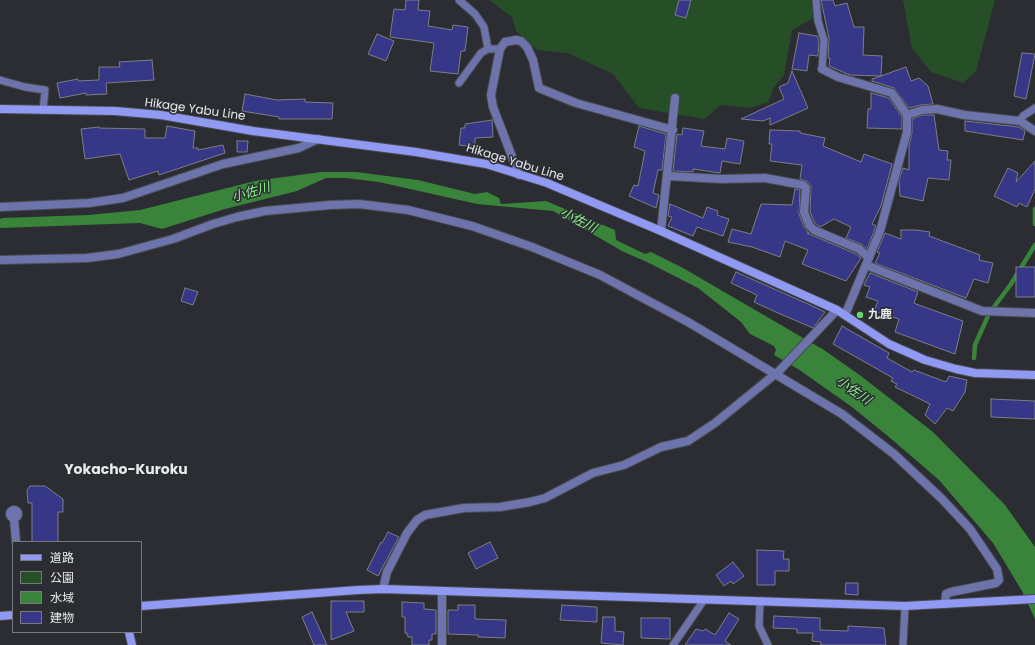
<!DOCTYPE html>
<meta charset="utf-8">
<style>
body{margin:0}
#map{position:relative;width:1035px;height:645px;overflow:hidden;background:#2b2d33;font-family:Poppins,"Noto Sans JP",sans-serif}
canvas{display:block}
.legend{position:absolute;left:12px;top:541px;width:130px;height:92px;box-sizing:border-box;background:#2b2d33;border:1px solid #77797e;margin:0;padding:5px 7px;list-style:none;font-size:12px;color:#e9eaee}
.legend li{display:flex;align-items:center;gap:8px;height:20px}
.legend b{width:20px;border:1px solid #77797e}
</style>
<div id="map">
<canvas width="1035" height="645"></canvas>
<ul class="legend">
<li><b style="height:5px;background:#909af3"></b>道路</li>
<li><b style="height:11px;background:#264f27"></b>公園</li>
<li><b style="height:11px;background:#39833b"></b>水域</li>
<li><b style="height:11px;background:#363887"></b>建物</li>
</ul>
</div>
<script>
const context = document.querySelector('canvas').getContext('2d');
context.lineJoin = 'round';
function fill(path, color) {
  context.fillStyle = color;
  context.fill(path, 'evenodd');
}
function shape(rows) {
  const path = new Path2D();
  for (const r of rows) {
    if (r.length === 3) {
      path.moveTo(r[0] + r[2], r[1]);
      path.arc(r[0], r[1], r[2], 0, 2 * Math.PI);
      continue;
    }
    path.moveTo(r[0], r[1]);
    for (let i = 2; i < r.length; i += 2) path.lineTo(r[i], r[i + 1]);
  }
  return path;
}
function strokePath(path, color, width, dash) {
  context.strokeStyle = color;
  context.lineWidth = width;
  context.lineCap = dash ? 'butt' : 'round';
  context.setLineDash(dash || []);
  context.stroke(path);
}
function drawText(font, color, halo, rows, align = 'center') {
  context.font = font + ' Poppins,"Noto Sans JP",sans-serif';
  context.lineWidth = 3;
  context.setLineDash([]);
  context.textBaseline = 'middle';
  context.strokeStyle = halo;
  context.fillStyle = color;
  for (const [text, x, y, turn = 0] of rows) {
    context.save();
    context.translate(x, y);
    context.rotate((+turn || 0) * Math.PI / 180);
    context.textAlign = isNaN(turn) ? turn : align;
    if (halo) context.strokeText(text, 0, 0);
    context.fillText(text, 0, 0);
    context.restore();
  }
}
fill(shape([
 [489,0,811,0,815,17,792,30,784,75,774,87,768,102,751,108,721,105,704,119,639,108,613,74,568,53,537,50,516,31,512,17],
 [903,0,995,0,976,71,963,83,931,72,912,48]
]), '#264f27');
fill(shape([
 [321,172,356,172,418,180,475,194,487,192,499,198,501,204,546,201,615,230,616,240,645,254,651,252,683,268,824,350,861,376,933,432,1005,505,1035,547,1035,619,1022,591,993,543,939,480,889,437,852,407,798,369,774,355,776,350,774,346,750,334,741,322,698,288,649,263,622,251,553,211,477,204,379,182,346,178,326,178,297,191,225,209,162,229,140,223,0,228,0,219,3,218,88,215,140,210,255,181]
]), '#39833b');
strokePath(shape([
 [1035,209,1035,224],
 [991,311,1011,284,1035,245],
 [974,358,975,345,988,316]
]), '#39833b', 4.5);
const building = shape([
 [406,0,419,0,418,10,430,11,428,26,452,30,453,25,468,27,465,51,461,51,458,74,430,71,434,43,390,37,394,9,405,10,406,0],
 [679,0,691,0,686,18,675,15,679,0],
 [821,0,833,0,835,6,847,3,854,27,864,27,863,55,882,56,881,76,906,67,911,81,919,78,928,86,933,104,920,105,909,108,894,88,872,81,872,79,881,76,850,75,829,66,830,58,828,58,829,38,821,0],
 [799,33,817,36,819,41,818,56,809,55,807,71,792,69,799,33],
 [377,34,394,41,386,61,368,54,377,34],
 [1022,53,1035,54,1026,99,1014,96,1022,53],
 [152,60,154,80,106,83,107,94,86,95,86,93,60,98,57,83,78,79,78,81,99,80,99,67,120,67,119,62,152,60],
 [792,71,808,108,770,125,770,118,763,121,741,119,784,99,779,87,788,83,792,71],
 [871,93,889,98,902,117,902,129,867,128,868,109,871,109,871,93],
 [245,94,277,100,305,99,305,102,333,103,332,119,279,119,279,117,242,111,245,94],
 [923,115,934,115,939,150,948,151,947,160,951,160,949,180,928,178,923,201,900,196,899,180,903,168,909,170,909,146,912,133,912,119,923,115],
 [492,120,493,137,475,138,475,147,459,145,461,128,465,128,465,124,492,120],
 [965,121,1019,127,1025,131,1023,140,965,131,965,121],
 [167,126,195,131,193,148,198,148,198,150,223,145,225,153,159,175,158,171,129,180,120,154,85,159,81,129,99,127,99,128,145,129,145,138,165,138,167,126],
 [639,126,666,134,662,170,658,170,653,193,659,195,656,208,629,196,634,185,638,186,645,151,634,147,639,126],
 [683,128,704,131,701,146,725,149,727,138,744,141,740,164,722,161,720,173,693,169,693,172,673,171,677,134,682,135,683,128],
 [770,130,800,131,800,133,825,138,823,146,861,162,864,154,892,164,881,206,872,224,876,226,867,249,861,244,846,238,851,227,834,219,820,227,814,222,810,211,811,186,807,181,800,179,802,165,770,161,772,144,769,144,770,130],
 [237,141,248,141,247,152,237,152,237,141],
 [1035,161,1035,189,1027,207,1019,203,1017,207,994,196,1008,168,1018,173,1016,182,1035,161],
 [795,189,800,190,799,214,804,227,809,233,807,233,856,254,861,258,846,281,802,264,808,250,785,241,780,257,752,247,728,242,732,229,751,234,761,204,792,205,795,189],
 [670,204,703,218,707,207,718,211,717,215,729,219,723,236,697,227,693,236,668,226,672,217,668,216,670,204],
 [901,230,916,230,930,232,929,236,980,255,979,260,993,263,988,283,974,279,966,298,875,263,880,253,877,252,885,233,901,239,901,230],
 [1016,267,1035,267,1035,297,1016,297,1016,267],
 [736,272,808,304,825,312,813,328,778,313,754,302,757,295,731,283,736,272],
 [870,273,918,292,914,303,916,304,963,321,955,354,895,332,899,319,874,311,878,301,866,297,870,287,864,285,870,273],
 [185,288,198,292,193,305,181,301,185,288],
 [842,326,889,353,887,358,912,372,914,370,946,382,949,376,967,380,965,392,953,411,947,408,935,424,925,415,930,404,895,387,897,384,891,381,893,378,833,344,842,326],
 [991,399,1035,401,1035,419,991,417,991,399],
 [30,486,45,486,63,499,63,512,58,512,58,542,32,542,32,503,28,503,27,490,30,486],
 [388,532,399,537,378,576,367,570,381,542,382,543,388,532],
 [490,542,498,558,476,569,468,553,490,542],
 [757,550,784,551,783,559,789,559,789,571,775,571,775,585,757,585,757,550],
 [733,562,744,576,733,584,731,581,724,586,716,575,733,562],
 [846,583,858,583,858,595,845,594,846,583],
 [331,601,364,601,364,612,346,612,354,631,331,640,331,601],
 [402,602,424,603,424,609,436,610,436,634,432,634,432,640,429,640,429,645,412,645,412,637,408,637,407,633,405,633,405,617,402,617,402,602],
 [458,605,475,605,475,619,506,620,505,638,478,637,478,635,448,634,448,610,458,610,458,605],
 [562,605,597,607,597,622,560,620,562,605],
 [312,612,327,645,314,645,302,617,312,612],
 [729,613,739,619,725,641,731,645,685,645,696,629,703,631,705,629,715,635,729,613],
 [774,616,820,618,820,630,848,631,848,626,884,628,886,645,821,645,821,642,812,641,813,633,797,633,797,629,773,628,774,616],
 [603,617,615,617,615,631,624,632,623,645,601,643,603,617],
 [641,618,670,618,670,639,641,638,641,618]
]);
fill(building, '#363887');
strokePath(building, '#7c7e86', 1);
const lane = shape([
 [459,0,475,14,484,27,488,49],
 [816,0,818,21,824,40,822,69],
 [0,80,25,87,45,90,43,110],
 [459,83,481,53,488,49,500,49],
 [1020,121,1023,116,1035,108],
 [760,602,759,626,768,645],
 [673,645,704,600],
 [903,645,905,606]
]);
const street = shape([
 [822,69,838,77,892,93,907,115,907,132,880,231,845,315],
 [907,115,922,110,937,109,964,115,1020,121,1035,131],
 [519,175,493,107,491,95,500,49,505,42,516,40,521,41,527,47,533,60,539,88,576,103,673,130],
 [668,176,722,179,765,178,803,185,806,188,804,212,809,225,814,230,859,249,869,258],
 [0,207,89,203,123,198,223,164,299,148,318,139],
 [661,231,675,98],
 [0,260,87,258,118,254,173,239,213,224,237,217,265,211,330,205,359,204,408,210,472,226,532,247,600,275,688,322,842,414,894,454,942,499,970,529,997,569,999,580,996,583,951,592,946,594,945,604],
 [866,265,982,311,1035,313],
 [14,514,4],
 [14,518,16,542],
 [383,589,387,572,407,533,417,520,425,515,464,508,500,507,530,502,545,498,593,473,624,465,661,447,688,441,715,423,779,371,837,310],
 [442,645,442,591]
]);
const secondary = shape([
 [0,109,115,111,161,115,253,131,416,152,486,164,547,183,661,231,837,310,889,344,925,360,956,369,975,373,1035,375],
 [141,606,358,590,383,589,905,606,1035,599],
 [0,616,13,615],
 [129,632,132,645]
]);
strokePath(lane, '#494b51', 9);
strokePath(street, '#494b51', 10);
strokePath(secondary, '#494b51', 10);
strokePath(lane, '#6c74ab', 7);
strokePath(street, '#6c74ab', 8);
strokePath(secondary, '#909af3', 8);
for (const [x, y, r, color] of [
 [860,315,4,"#65d467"]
]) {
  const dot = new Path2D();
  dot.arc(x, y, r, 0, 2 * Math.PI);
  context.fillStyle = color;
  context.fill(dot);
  strokePath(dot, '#2b2d33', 1.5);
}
drawText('12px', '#e9eaee', '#2b2d33', [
 ["Hikage Yabu Line",195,110,8],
 ["Hikage Yabu Line",515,163,17]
]);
drawText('bold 12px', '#e9eaee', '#2b2d33', [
 ["九鹿",868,315]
], 'left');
drawText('italic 13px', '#90f190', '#2b2d33', [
 ["小佐川",251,193,-16],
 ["小佐川",578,221,27],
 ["小佐川",853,391,35]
]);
drawText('bold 14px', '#e9eaee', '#2b2d33', [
 ["Yokacho-Kuroku",126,470]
]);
</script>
